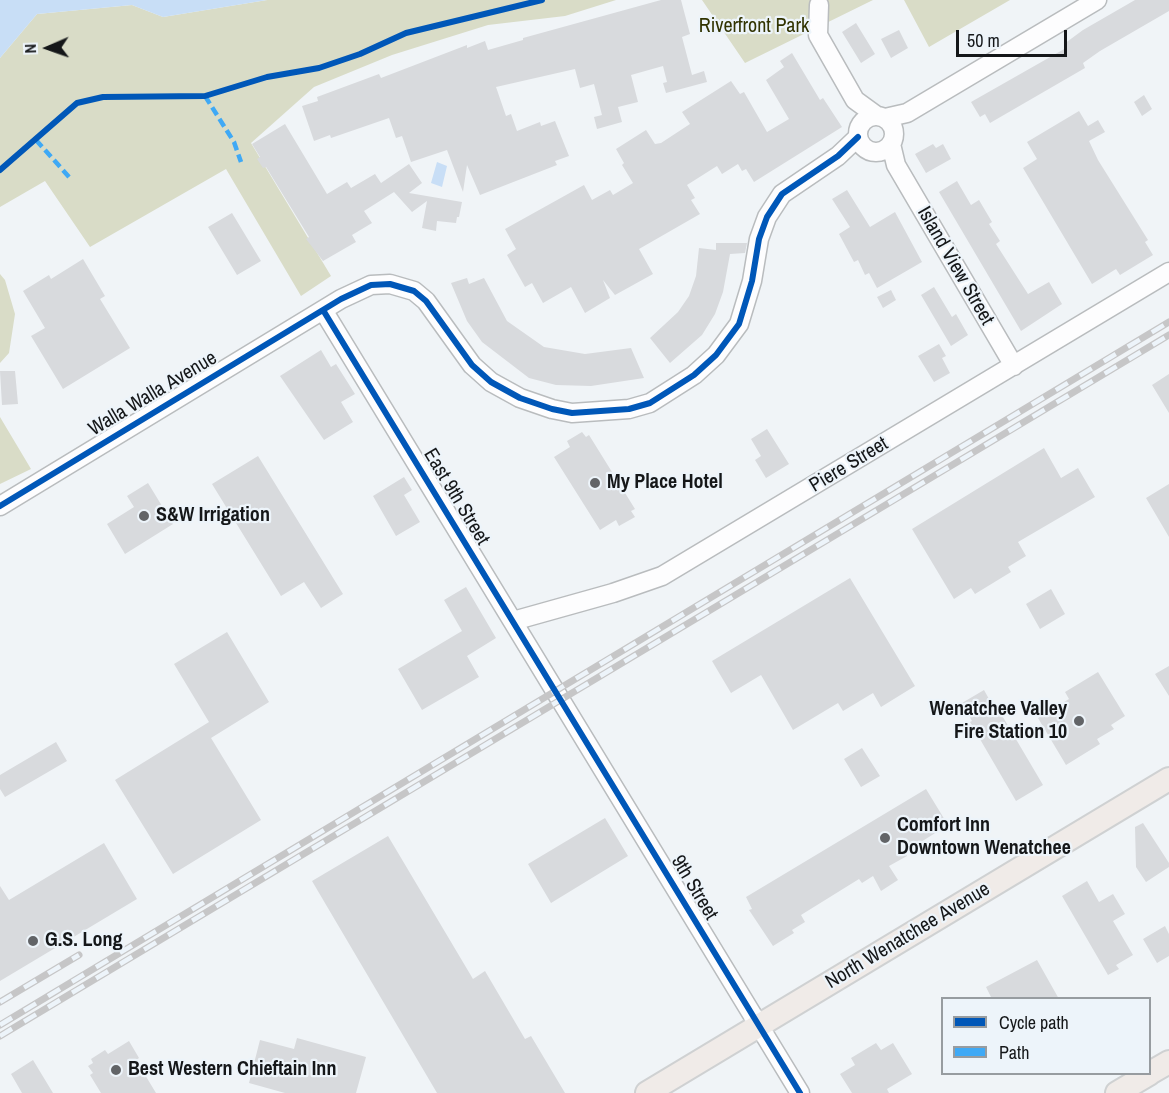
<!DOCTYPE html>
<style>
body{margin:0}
#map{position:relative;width:1169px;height:1093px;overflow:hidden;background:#f0f4f7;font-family:"Archivo Narrow",sans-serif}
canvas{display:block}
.legend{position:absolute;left:941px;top:997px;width:210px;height:78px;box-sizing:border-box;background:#edf4fa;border:2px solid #979ca0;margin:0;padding:8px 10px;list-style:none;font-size:18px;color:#151719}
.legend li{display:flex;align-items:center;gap:12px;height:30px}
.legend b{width:30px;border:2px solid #979ca0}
.north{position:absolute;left:18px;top:18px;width:60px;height:60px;-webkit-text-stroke:4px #edf4fa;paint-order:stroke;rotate:268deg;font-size:16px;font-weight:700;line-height:24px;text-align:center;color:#151719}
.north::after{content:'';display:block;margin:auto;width:21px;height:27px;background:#151719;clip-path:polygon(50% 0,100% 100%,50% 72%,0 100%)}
.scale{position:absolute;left:956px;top:30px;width:111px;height:27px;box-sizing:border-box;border:3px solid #151719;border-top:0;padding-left:8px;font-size:18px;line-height:21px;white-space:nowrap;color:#151719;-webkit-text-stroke:4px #edf4fa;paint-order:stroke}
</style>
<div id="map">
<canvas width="1169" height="1093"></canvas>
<ul class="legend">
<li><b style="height:8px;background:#0057b8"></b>Cycle path</li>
<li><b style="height:8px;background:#3fa9f5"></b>Path</li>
</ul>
<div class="north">N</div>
<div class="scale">50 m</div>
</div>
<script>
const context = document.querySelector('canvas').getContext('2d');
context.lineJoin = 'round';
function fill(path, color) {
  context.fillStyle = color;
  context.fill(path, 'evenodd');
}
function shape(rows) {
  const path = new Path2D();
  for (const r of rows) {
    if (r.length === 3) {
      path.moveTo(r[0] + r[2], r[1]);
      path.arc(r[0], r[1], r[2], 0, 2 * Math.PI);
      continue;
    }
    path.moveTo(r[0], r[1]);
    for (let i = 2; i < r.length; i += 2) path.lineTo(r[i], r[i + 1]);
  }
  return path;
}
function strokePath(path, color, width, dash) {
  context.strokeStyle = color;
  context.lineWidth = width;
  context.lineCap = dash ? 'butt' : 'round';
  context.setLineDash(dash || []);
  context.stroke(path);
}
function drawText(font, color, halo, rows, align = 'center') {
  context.font = font + ' "Archivo Narrow",sans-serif';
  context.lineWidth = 4.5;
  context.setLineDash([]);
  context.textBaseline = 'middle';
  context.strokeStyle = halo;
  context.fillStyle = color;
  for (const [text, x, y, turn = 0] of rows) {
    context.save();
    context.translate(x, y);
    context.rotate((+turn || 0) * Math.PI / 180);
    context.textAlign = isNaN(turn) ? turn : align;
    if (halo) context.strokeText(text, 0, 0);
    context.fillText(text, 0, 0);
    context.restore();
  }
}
fill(shape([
 [267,0,616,0,565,16,488,25,392,55,314,87,251,143,331,276,301,296,226,169,90,247,45,181,0,207,0,58,37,14,132,5,163,17],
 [702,0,873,0,745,63],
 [904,0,1010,0,929,47],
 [0,274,5,280,15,314,9,353,0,363],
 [0,417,31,469,0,484]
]), '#d9dcc7');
fill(shape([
 [0,0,267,0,163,17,132,5,37,14,0,58],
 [437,162,447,166,442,187,431,183]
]), '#c8def6');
fill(shape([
 [661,0,681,0,690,34,682,37,692,75,704,71,707,82,666,93,663,83,667,82,663,66,631,75,638,102,618,107,622,122,597,129,594,117,602,115,594,84,580,88,575,69,496,87,506,116,511,114,517,131,540,122,541,126,555,121,569,156,555,161,557,165,480,195,467,165,463,192,447,150,411,162,402,136,396,138,389,118,331,138,330,135,314,141,302,106,318,101,317,97,379,74,381,78,467,45,467,48,485,41,488,50,523,40,523,38],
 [1135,0,1169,0,1169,11,1100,51,1083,63,1085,68,990,123,985,114,980,117,971,102,1066,48,1064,44,1083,30],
 [856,23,875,54,861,63,842,32],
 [899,30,908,48,891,58,881,39],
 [792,53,820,100,823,98,842,127,754,182,746,169,742,171,738,164,722,174,717,166,687,185,695,198,691,200,700,214,639,249,653,274,615,295,603,280,610,298,585,313,571,287,543,303,532,283,525,287,507,255,516,249,505,229,584,185,592,200,610,190,613,195,633,183,622,165,624,163,616,149,646,130,655,144,661,143,690,124,682,112,731,81,740,94,744,92,767,132,789,119,766,80,784,67,780,61],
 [1144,95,1152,109,1142,116,1134,102],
 [1079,111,1088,126,1098,120,1105,132,1089,141,1098,160,1148,240,1145,242,1153,255,1120,275,1116,269,1092,284,1023,168,1037,159,1027,142],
 [285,124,327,194,347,182,351,188,375,174,381,183,409,164,422,183,409,193,462,202,459,217,457,217,456,223,437,221,436,231,422,228,427,201,412,212,394,192,364,211,372,223,352,235,356,242,323,261,306,239,309,237,266,167,263,168,257,159,260,157,252,144],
 [933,144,936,148,943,144,951,159,926,173,915,154],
 [957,181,971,205,979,200,992,222,989,224,1000,241,996,244,1028,294,1049,282,1062,304,1021,331,939,192],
 [847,190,870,227,895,212,922,262,877,288,869,273,865,275,858,260,854,262,839,234,850,227,832,199],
 [232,213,261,261,237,275,208,227],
 [716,243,747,243,745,253,730,254,723,292,715,314,702,335,670,363,650,338,678,312,689,296,696,276,699,248,716,250],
 [83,259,105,296,100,299,130,348,63,389,31,336,45,328,23,291,49,275,51,279],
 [467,278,469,284,484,278,507,321,544,347,585,354,631,348,644,378,591,386,556,385,529,378,482,342,467,321,451,283],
 [934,287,952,317,956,314,968,335,951,346,921,295],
 [891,290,896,300,883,308,877,297],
 [939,344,946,356,942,358,950,373,934,382,918,356],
 [321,350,331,367,336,364,355,394,341,402,353,422,324,440,280,376],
 [0,371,15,371,18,404,2,405],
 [1169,374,1169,413,1152,385],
 [767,429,789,464,766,478,755,460,761,456,751,439],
 [582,432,586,437,589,435,635,509,631,511,635,517,619,526,616,520,600,530,554,457,570,447,567,441],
 [1044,448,1061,478,1078,468,1095,497,1018,542,1026,556,1008,567,1011,572,975,594,971,588,954,599,912,529],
 [258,456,343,594,321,608,304,582,281,596,212,484],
 [404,477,412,490,404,495,420,522,396,536,373,496],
 [148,483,173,524,125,554,107,524,134,507,127,496],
 [1169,484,1169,537,1146,498],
 [850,578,915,686,881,707,873,693,843,711,838,703,793,730,761,675,731,693,712,661],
 [466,587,496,638,467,656,479,677,422,710,398,669,462,631,444,600],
 [1051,589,1065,614,1040,629,1026,604],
 [227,632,269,702,211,738,261,820,173,874,115,780,209,722,174,664],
 [1169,666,1169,696,1155,674],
 [1098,672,1125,716,1111,725,1114,729,1097,739,1100,744,1066,765,1038,718,1069,699,1065,692],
 [984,690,994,708,997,707,1043,785,1016,801,970,722,972,721,962,703],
 [56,742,67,761,5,797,0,789,0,775],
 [862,748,880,776,861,787,844,759],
 [926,789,948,825,905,852,907,856,889,866,898,880,881,891,873,876,862,883,859,879,801,915,805,922,792,930,794,933,773,946,749,910,752,909,746,897],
 [605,818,628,856,551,903,528,864],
 [1143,823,1169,863,1169,867,1146,882,1136,867,1135,827],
 [388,836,473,979,485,971,525,1039,531,1036,565,1093,437,1093,312,881],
 [104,843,137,899,0,981,0,886,9,900],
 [1087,881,1099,902,1113,894,1125,914,1113,921,1133,955,1116,965,1119,969,1108,975,1062,896],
 [1165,926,1169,934,1169,956,1157,963,1143,939],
 [1037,960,1059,999,992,999,986,987],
 [297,1038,366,1057,356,1093,285,1093,249,1083,260,1040,294,1049],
 [129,1041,139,1058,136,1060,156,1093,101,1093,90,1075,93,1073,88,1066,93,1063,91,1059,105,1050,108,1054],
 [876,1043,881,1050,893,1043,912,1074,887,1089,889,1093,852,1093,840,1074,855,1065,851,1058],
 [33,1060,53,1093,22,1093,11,1074]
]), '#d8dadd');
const minor = shape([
 [819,5,818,35,855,100,877,116],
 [876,134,18],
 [885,118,907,113,1097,0],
 [891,144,896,165,1014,366],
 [323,310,800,1093],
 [0,506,341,299,371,285,390,284,414,291,426,301,472,365,491,382,520,398,552,409,572,413,629,409,650,403,694,375,716,355,739,324,752,281,759,239,767,217,782,194,838,156,858,137],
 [513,621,613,593,662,576,1169,272]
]);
const major = shape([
 [1150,1073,1169,1062],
 [647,1093,1169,779],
 [1117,1093,1149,1074]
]);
strokePath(minor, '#b9bcbe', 21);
strokePath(major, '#cfd1d2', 26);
strokePath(minor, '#fdfdfe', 18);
strokePath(major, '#f0ebe8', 22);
const rail = shape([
 [0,1002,79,955],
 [0,1025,1169,322],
 [0,1036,1169,335]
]);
strokePath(rail, '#c6c6c7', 7);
strokePath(rail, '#edf4fa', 4.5, [14]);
strokePath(shape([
 [205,96,234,142,241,162],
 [36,140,70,178]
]), '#3fa9f5', 4.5, [9, 4.5]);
strokePath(shape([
 [0,170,77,103,103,97,205,96,267,77,319,68,360,54,406,33,542,0],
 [323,310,800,1093],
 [0,506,341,299,371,285,390,284,414,291,426,301,472,365,491,382,520,398,552,409,572,413,629,409,650,403,694,375,716,355,739,324,752,281,759,239,767,217,782,194,838,156,858,137]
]), '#0057b8', 6);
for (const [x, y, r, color] of [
 [595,483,6,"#626467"],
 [144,516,6,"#626467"],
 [1079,721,6,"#626467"],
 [885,838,6,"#626467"],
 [33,941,6,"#626467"],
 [116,1070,6,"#626467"]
]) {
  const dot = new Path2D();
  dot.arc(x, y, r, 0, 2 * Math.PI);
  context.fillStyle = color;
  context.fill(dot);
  strokePath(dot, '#edf4fa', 2);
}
drawText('20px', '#313300', '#edf4fa', [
 ["Riverfront Park",754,27]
]);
drawText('20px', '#151719', '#edf4fa', [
 ["Island View Street",955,266,60],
 ["Walla Walla Avenue",153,394,-31],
 ["Piere Street",849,465,-31],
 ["East 9th Street",456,497,59],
 ["9th Street",694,888,59],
 ["North Wenatchee Avenue",908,936,-31]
]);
drawText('bold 20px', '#151719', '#edf4fa', [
 ["My Place Hotel",607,483],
 ["S&W Irrigation",156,516],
 ["Wenatchee Valley",1067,710,"right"],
 ["Fire Station 10",1067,733,"right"],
 ["Comfort Inn",897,826],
 ["Downtown Wenatchee",897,849],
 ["G.S. Long",45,941],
 ["Best Western Chieftain Inn",128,1070]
], 'left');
</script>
